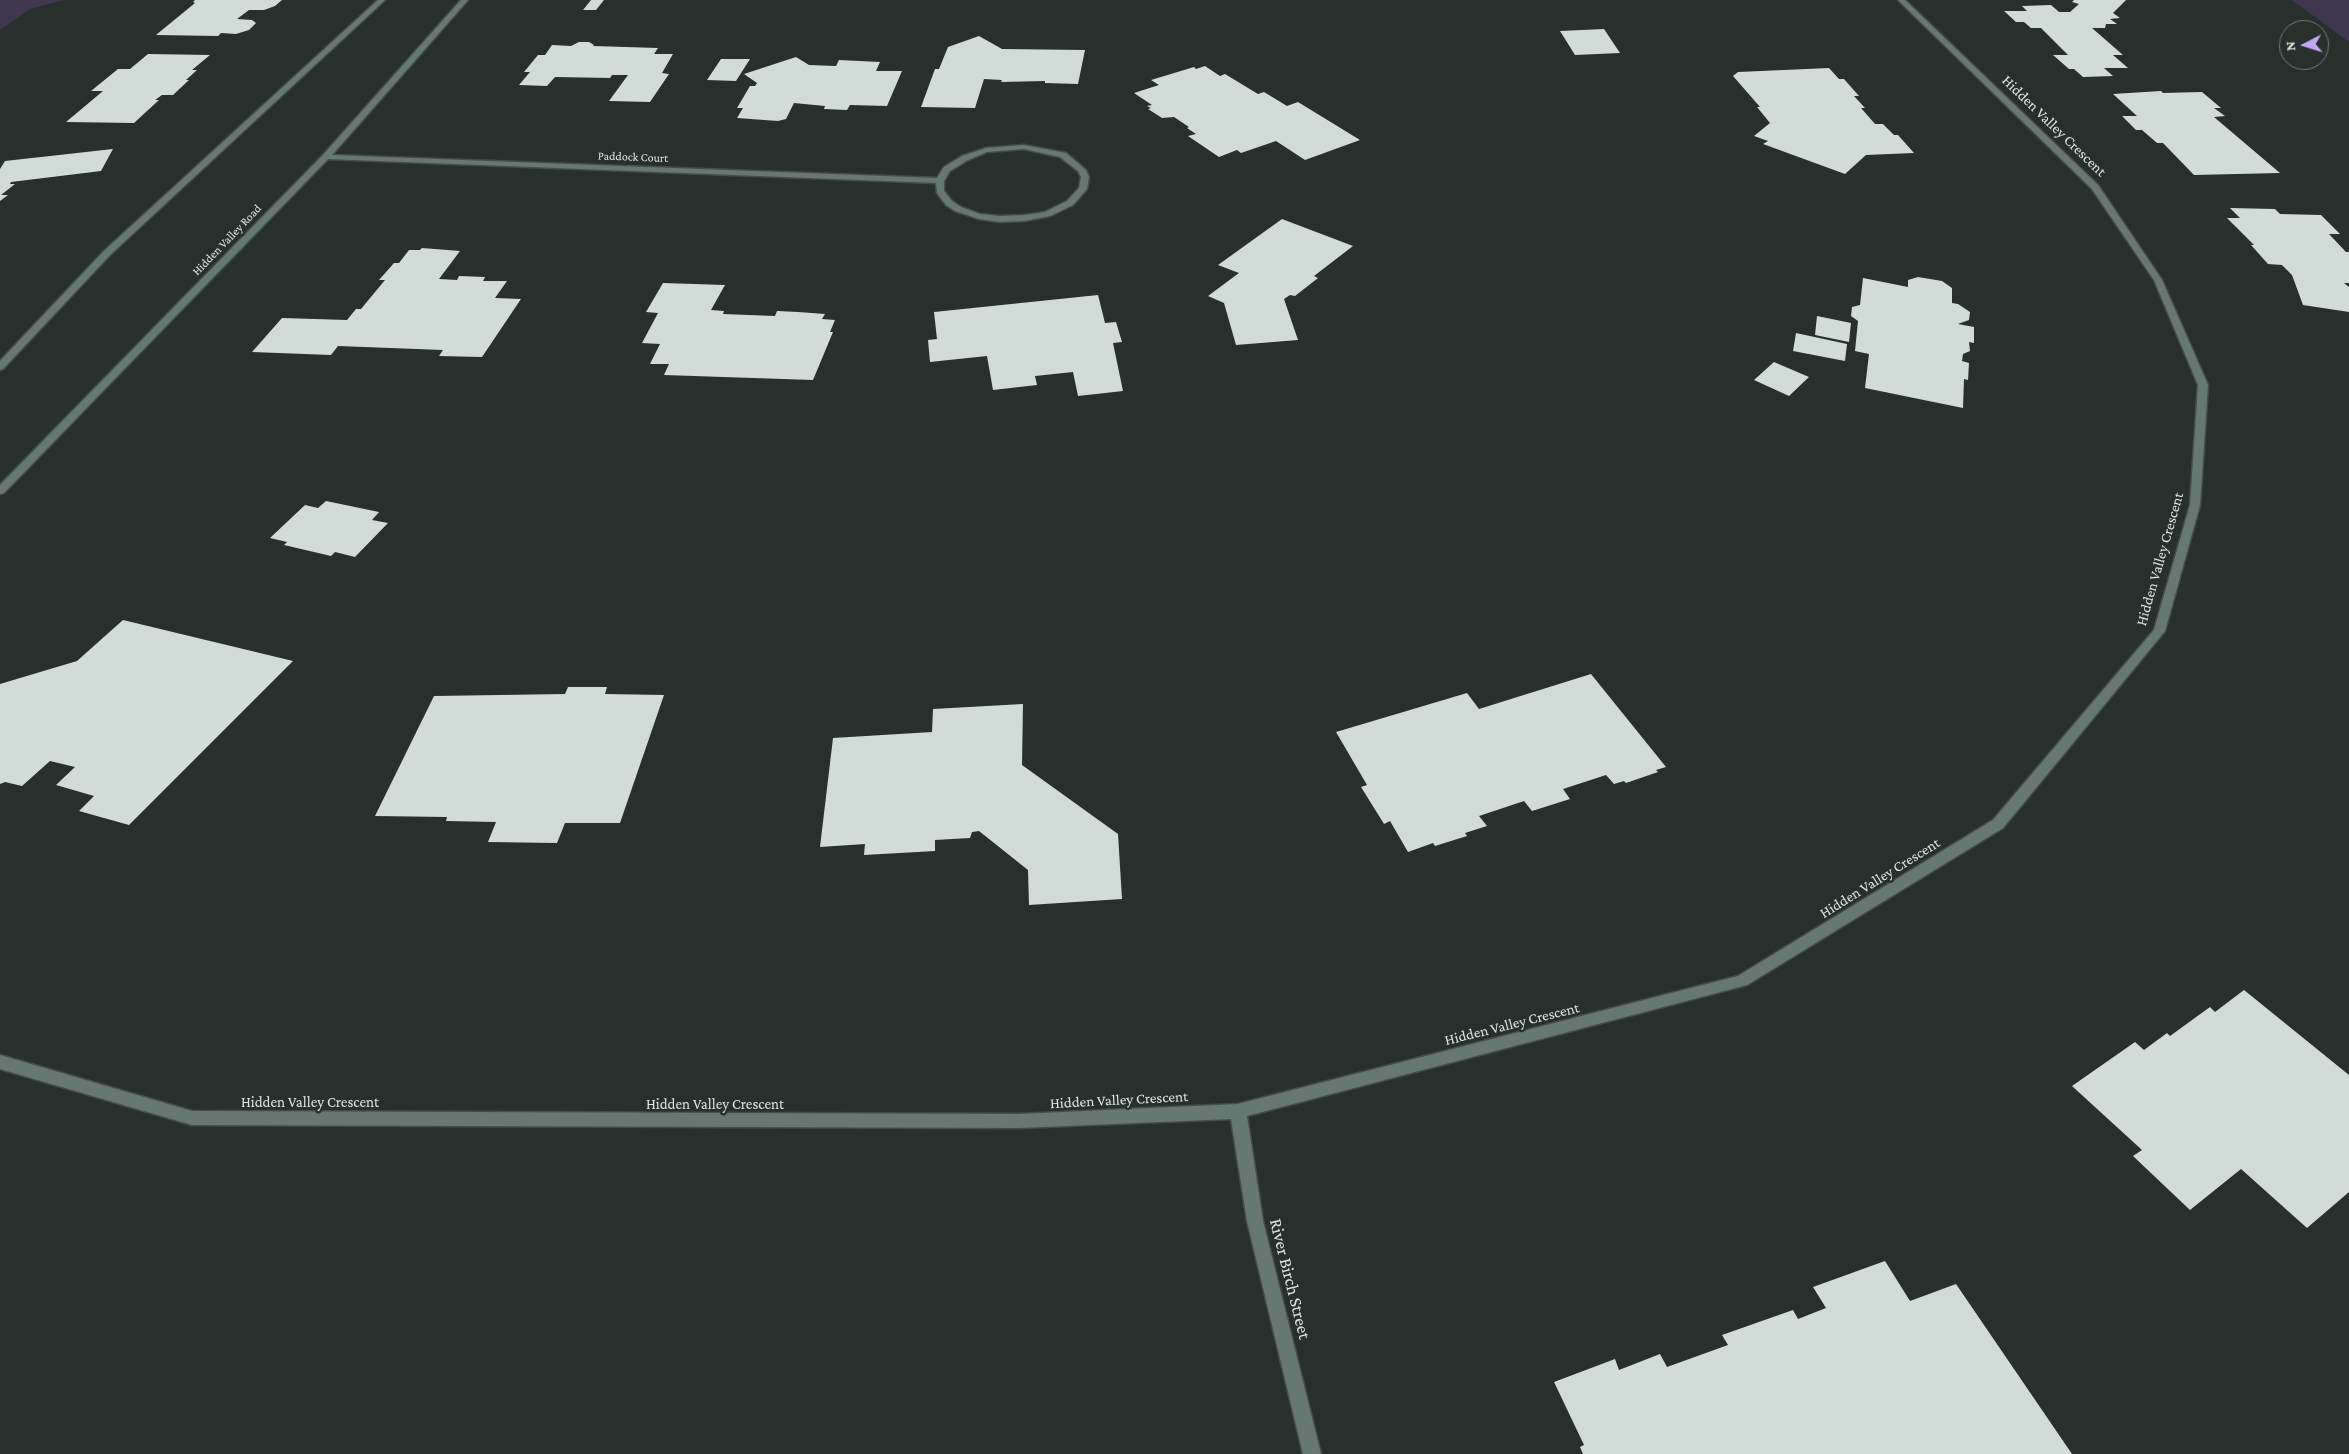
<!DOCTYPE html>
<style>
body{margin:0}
#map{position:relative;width:2349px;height:1454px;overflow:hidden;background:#28302d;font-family:"Crimson Pro",serif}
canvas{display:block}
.north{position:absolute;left:2279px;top:20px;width:50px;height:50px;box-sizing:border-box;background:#28302d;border:1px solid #717875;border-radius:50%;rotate:265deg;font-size:14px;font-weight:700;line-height:20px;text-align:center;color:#dee4e1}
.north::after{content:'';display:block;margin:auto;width:18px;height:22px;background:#c1a8f3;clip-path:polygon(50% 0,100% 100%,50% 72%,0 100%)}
</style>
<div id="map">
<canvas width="2349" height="1454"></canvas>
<div class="north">N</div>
</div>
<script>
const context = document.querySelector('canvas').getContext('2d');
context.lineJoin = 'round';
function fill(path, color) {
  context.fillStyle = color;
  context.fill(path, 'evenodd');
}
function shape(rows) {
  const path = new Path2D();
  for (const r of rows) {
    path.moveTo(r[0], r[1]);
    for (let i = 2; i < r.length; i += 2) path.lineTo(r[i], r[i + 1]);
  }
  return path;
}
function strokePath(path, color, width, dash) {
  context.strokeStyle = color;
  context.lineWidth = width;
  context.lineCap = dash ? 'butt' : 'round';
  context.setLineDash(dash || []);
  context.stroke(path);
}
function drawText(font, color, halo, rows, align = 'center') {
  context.font = font + ' "Crimson Pro",serif';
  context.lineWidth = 5;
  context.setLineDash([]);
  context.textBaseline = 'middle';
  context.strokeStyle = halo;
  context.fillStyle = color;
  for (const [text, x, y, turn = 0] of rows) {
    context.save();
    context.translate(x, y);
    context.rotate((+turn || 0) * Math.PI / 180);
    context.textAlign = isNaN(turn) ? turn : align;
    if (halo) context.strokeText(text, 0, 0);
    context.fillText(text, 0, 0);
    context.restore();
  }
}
fill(shape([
 [0,0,64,0,30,9,0,30],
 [2292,0,2349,0,2349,42]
]), '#3f3750');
fill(shape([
 [195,0,282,0,275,6,264,10,249,10,237,19,252,20,256,23,249,30,236,34,221,33,218,36,156,35,195,3,193,2],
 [591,0,604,0,596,10,583,10],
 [2074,0,2126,0,2113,13,2120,18,2110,19,2117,24,2106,24,2105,28,2092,28,2123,55,2113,55,2128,68,2104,68,2113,76,2083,77,2074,69,2069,69,2053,55,2068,55,2041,28,2031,28,2024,22,2016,22,2004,11,2027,11,2022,6,2051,5,2059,12,2070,12,2079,4,2072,2],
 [1604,29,1620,53,1575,55,1560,31],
 [979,36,1002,49,1085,50,1078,84,1045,83,1045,81,1001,82,1002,80,984,79,975,108,921,107,935,69,939,69,948,47],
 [579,42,589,42,594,45,593,46,658,48,654,54,673,54,662,73,669,74,650,102,609,101,628,75,612,75,610,78,555,77,547,86,519,85,530,72,524,72,538,55,545,55,552,45,571,46],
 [148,54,210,55,192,70,197,70,186,80,189,80,173,95,162,95,155,100,159,100,134,123,66,122,103,91,91,91,118,69,130,69],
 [796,57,809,65,836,66,839,60,880,62,876,71,902,71,887,106,850,105,847,110,824,109,825,106,794,103,786,119,778,121,737,118,743,108,737,108,750,86,755,86,757,83,744,74],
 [721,59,750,59,736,81,707,80],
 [1205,66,1220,76,1225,74,1258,94,1264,92,1287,106,1298,102,1360,140,1305,160,1276,141,1241,153,1237,150,1219,157,1188,136,1196,134,1187,128,1189,127,1174,117,1162,118,1148,109,1151,108,1147,106,1152,105,1134,93,1159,85,1151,80,1194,67,1196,69],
 [1829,68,1839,79,1844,79,1859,96,1854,96,1865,108,1861,108,1875,124,1883,124,1894,135,1898,135,1914,153,1866,155,1845,174,1763,144,1768,141,1754,136,1770,123,1757,107,1760,107,1733,76,1738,72],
 [2161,91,2163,93,2202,92,2221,108,2214,108,2225,116,2214,117,2280,173,2194,175,2163,143,2157,143,2142,130,2136,130,2122,116,2137,116,2113,94],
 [113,149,101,171,11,182,10,184,15,184,1,195,8,195,0,201,0,169,5,161],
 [2230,208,2275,209,2280,214,2321,215,2340,234,2329,234,2346,252,2349,252,2349,283,2344,283,2349,287,2349,312,2303,305,2292,275,2282,265,2268,264,2251,245,2254,245,2227,218,2240,218],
 [1282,219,1353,246,1314,276,1318,278,1295,296,1290,295,1284,299,1298,340,1236,345,1224,303,1208,296,1239,273,1218,265],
 [422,248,460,251,439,279,457,280,459,276,485,277,483,281,507,281,495,298,521,299,482,357,439,356,443,350,338,346,331,355,252,352,282,318,347,320,356,309,361,309,385,280,379,280,394,263,399,263,409,250,420,250],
 [1918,277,1942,281,1952,288,1952,303,1958,304,1970,312,1969,320,1958,324,1974,327,1974,343,1969,342,1970,351,1963,354,1962,361,1969,363,1968,380,1964,379,1963,408,1865,388,1869,354,1855,351,1858,321,1851,316,1852,307,1860,305,1863,278,1908,287,1908,280],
 [663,283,725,285,711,310,724,311,723,314,775,316,777,311,798,312,825,314,822,319,835,320,830,332,833,332,813,380,664,375,669,364,650,364,660,344,642,343,658,313,646,312],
 [1098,295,1105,323,1116,322,1122,342,1113,343,1123,391,1078,396,1073,372,1035,376,1037,385,993,390,987,356,930,362,928,340,937,339,934,312],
 [1817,316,1851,323,1849,342,1815,335],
 [1796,333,1847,344,1845,361,1793,351],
 [1774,362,1809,377,1789,396,1754,380],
 [326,501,379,512,372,520,388,523,355,557,335,552,331,556,284,545,287,542,270,538,305,505,318,508],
 [123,620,293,661,129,825,79,811,94,796,56,785,75,767,50,761,22,786,5,782,0,784,0,684,77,661],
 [1591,674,1666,767,1656,770,1658,772,1626,783,1624,781,1614,784,1606,775,1563,789,1570,799,1532,811,1524,801,1479,816,1487,826,1465,833,1467,836,1435,846,1433,843,1408,852,1390,821,1384,824,1361,787,1367,785,1336,732,1467,693,1479,709],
 [568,687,607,687,605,694,664,695,620,823,565,823,557,843,488,842,496,822,446,821,447,817,375,816,434,696,565,694],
 [1023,704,1022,765,1118,834,1122,899,1029,905,1028,870,979,831,972,832,970,838,935,840,935,851,864,855,865,844,820,847,833,738,932,732,933,709],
 [2244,990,2349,1075,2349,1192,2307,1228,2241,1169,2190,1210,2133,1156,2142,1150,2072,1086,2135,1042,2144,1050,2167,1033,2170,1036,2210,1007,2215,1012],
 [1885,1261,1910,1301,1956,1284,2072,1454,1583,1454,1580,1447,1584,1445,1554,1382,1615,1359,1619,1370,1660,1354,1667,1367,1728,1345,1722,1335,1793,1310,1798,1319,1826,1308,1813,1287]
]), '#d1dbd7');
const minor = shape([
 [378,0,385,0,110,255,3,369,0,370,0,361,104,251,378,0],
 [461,0,468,0,332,155,937,178,944,167,962,156,986,148,1024,145,1066,153,1086,170,1089,177,1087,189,1073,205,1050,216,1025,221,999,222,979,219,955,211,946,205,937,193,936,183,328,159,4,493,0,494,0,485,323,155,461,0],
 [1024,149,1060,157,1078,171,1081,177,1079,188,1067,201,1045,212,1025,215,999,216,980,214,961,207,952,201,944,191,944,181,950,171,968,160,987,152,1024,149],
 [1898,0,1905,0,2098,185,2162,280,2208,385,2200,505,2165,631,2003,828,1747,985,1247,1116,1263,1221,1321,1454,1303,1454,1247,1221,1231,1119,1019,1128,192,1125,0,1069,0,1055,192,1111,1019,1114,1238,1104,1738,976,1993,820,2154,630,2190,505,2198,385,2154,280,2092,189,1898,0]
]);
strokePath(minor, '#454d4a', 3);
fill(minor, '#677771');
drawText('12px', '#dee4e1', '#28302d', [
 ["Paddock Court",633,157,2],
 ["Hidden Valley Road",227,240,-46]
]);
drawText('15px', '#dee4e1', '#28302d', [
 ["Hidden Valley Crescent",2054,126,44],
 ["Hidden Valley Crescent",2160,559,-74],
 ["Hidden Valley Crescent",1880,878,-32],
 ["Hidden Valley Crescent",1512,1024,-14],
 ["Hidden Valley Crescent",1119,1100,-3],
 ["Hidden Valley Crescent",310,1102],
 ["Hidden Valley Crescent",715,1104]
]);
drawText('18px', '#dee4e1', '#28302d', [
 ["River Birch Street",1290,1279,76]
]);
</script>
